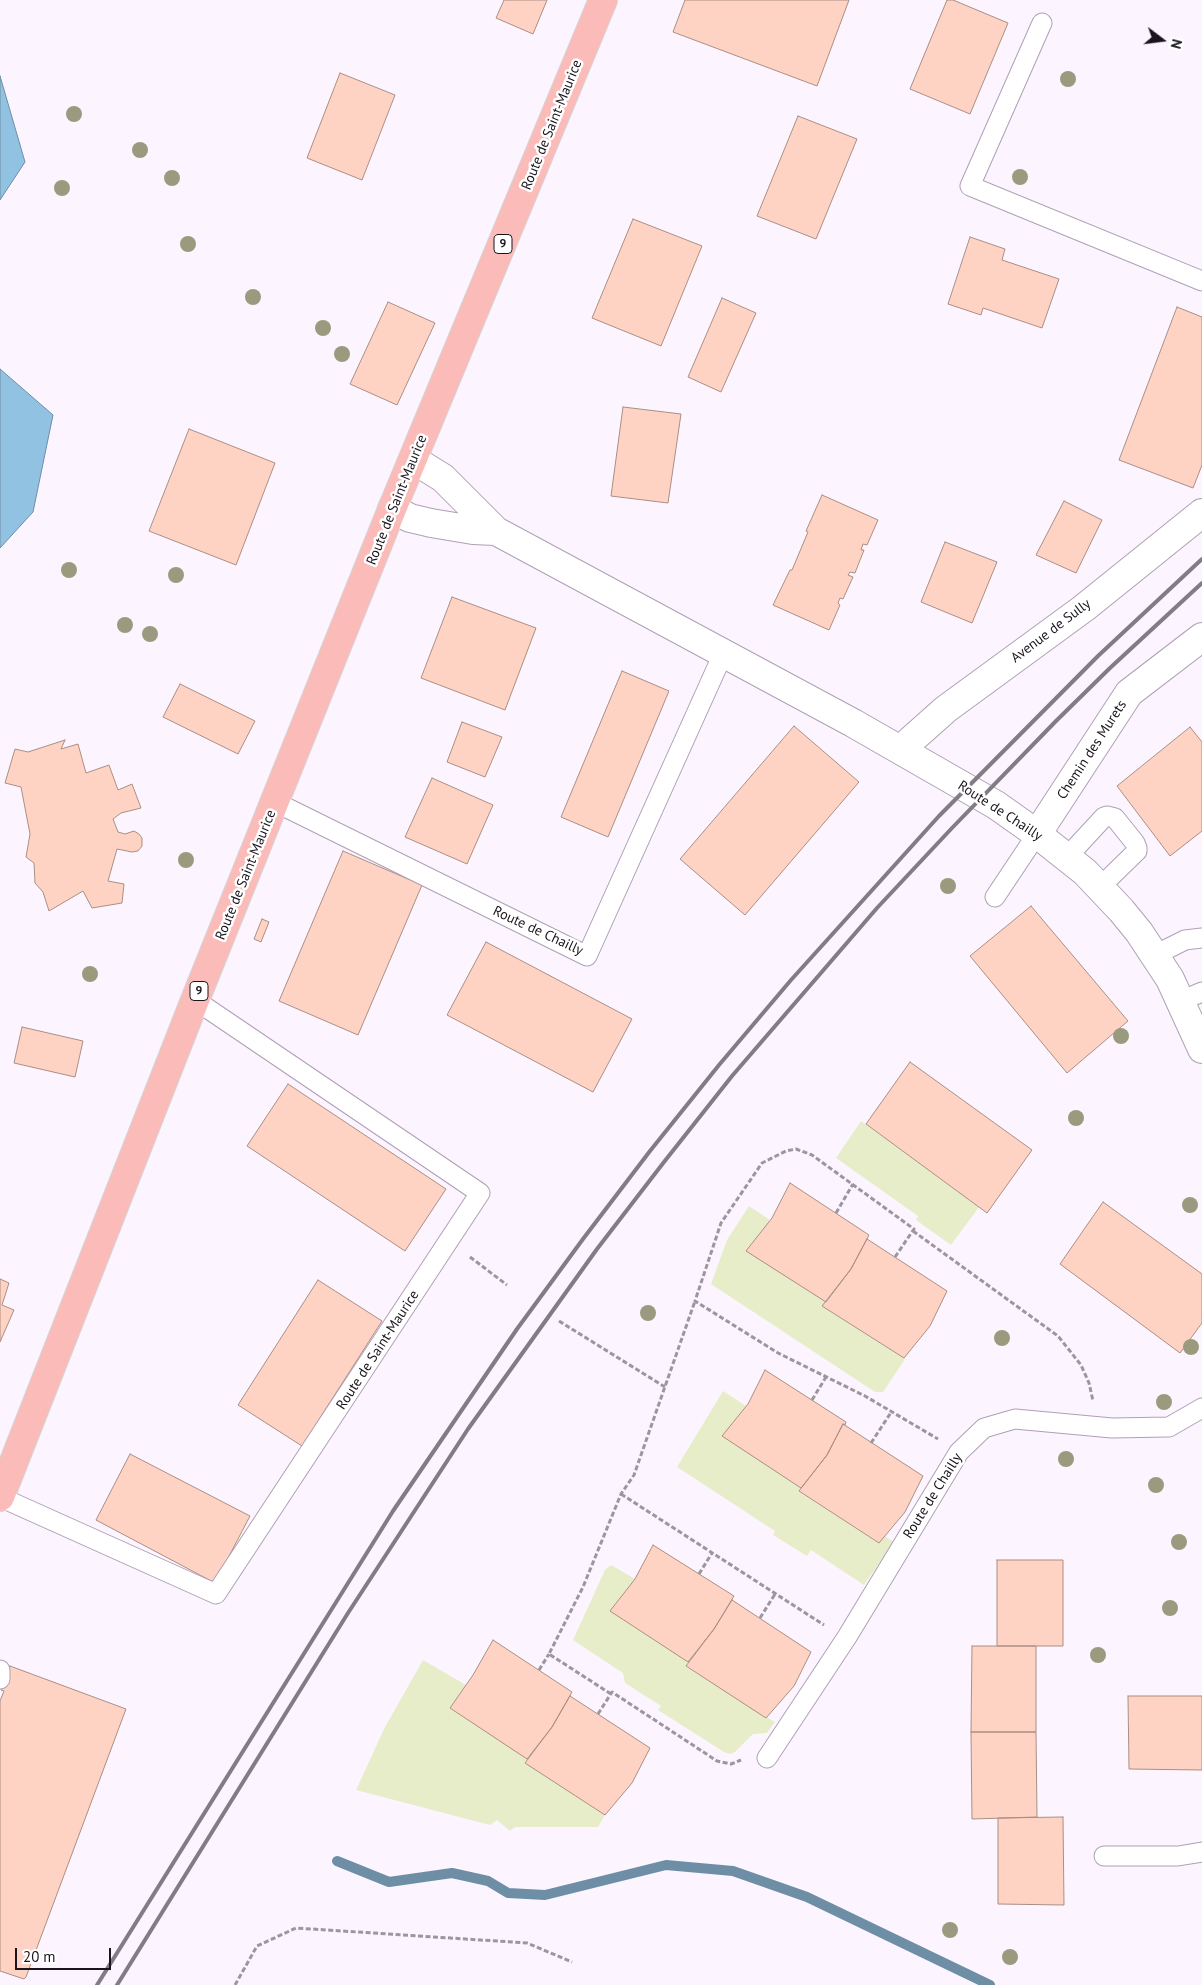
<!DOCTYPE html>
<style>
body{margin:0}
#map{position:relative;width:1202px;height:1985px;overflow:hidden;background:#fcf5ff;font-family:"PT Sans",sans-serif}
canvas{display:block}
.north{position:absolute;left:1137px;top:15px;width:50px;height:50px;-webkit-text-stroke:4px #fff;paint-order:stroke;rotate:105deg;font-size:14px;font-weight:700;line-height:20px;text-align:center;color:#1a141c}
.north::after{content:'';display:block;margin:auto;width:18px;height:22px;background:#1a141c;clip-path:polygon(50% 0,100% 100%,50% 72%,0 100%)}
.scale{position:absolute;left:15px;top:1948px;width:96px;height:22px;box-sizing:border-box;border:2px solid #1a141c;border-top:0;padding-left:6px;font-size:15px;line-height:18px;white-space:nowrap;color:#1a141c;-webkit-text-stroke:4px #fff;paint-order:stroke}
</style>
<div id="map">
<canvas width="1202" height="1985"></canvas>
<div class="north">N</div>
<div class="scale">20 m</div>
</div>
<script>
const context = document.querySelector('canvas').getContext('2d');
context.lineJoin = 'round';
function fill(path, color) {
  context.fillStyle = color;
  context.fill(path, 'evenodd');
}
function shape(rows) {
  const path = new Path2D();
  for (const r of rows) {
    path.moveTo(r[0], r[1]);
    for (let i = 2; i < r.length; i += 2) path.lineTo(r[i], r[i + 1]);
  }
  return path;
}
function strokePath(path, color, width, dash) {
  context.strokeStyle = color;
  context.lineWidth = width;
  context.lineCap = dash ? 'butt' : 'round';
  context.setLineDash(dash || []);
  context.stroke(path);
}
function drawText(font, color, halo, rows, align = 'center') {
  context.font = font + ' "PT Sans",sans-serif';
  context.lineWidth = 5;
  context.setLineDash([]);
  context.textBaseline = 'middle';
  context.strokeStyle = halo;
  context.fillStyle = color;
  for (const [text, x, y, turn = 0] of rows) {
    context.save();
    context.translate(x, y);
    context.rotate((+turn || 0) * Math.PI / 180);
    context.textAlign = isNaN(turn) ? turn : align;
    if (halo) context.strokeText(text, 0, 0);
    context.fillText(text, 0, 0);
    context.restore();
  }
}
fill(shape([
 [861,1121,979,1207,951,1245,916,1220,918,1216,836,1158],
 [749,1206,770,1220,747,1251,826,1302,823,1307,905,1359,883,1392,875,1392,711,1284,727,1240],
 [723,1391,746,1406,723,1436,801,1488,799,1491,801,1493,878,1543,885,1536,894,1542,864,1585,811,1550,807,1556,773,1535,775,1531,677,1467],
 [611,1565,635,1579,610,1611,688,1662,686,1667,775,1722,767,1733,753,1734,735,1752,730,1754,724,1752,658,1710,661,1706,625,1683,623,1673,573,1640,605,1570],
 [423,1660,466,1685,450,1708,527,1759,525,1763,605,1815,598,1827,515,1827,510,1831,497,1820,490,1825,356,1790,385,1727]
]), '#e7edc9');
const water = shape([
 [0,76,25,162,0,200,0,76],
 [0,369,53,415,33,512,0,548,0,369]
]);
fill(water, '#92c2e1');
strokePath(water, '#6e8ea6', 1);
strokePath(shape([
 [337,1861,389,1882,452,1873,488,1881,508,1893,545,1895,666,1865,733,1871,807,1897,990,1985]
]), '#6e8ea6', 10);
const building = shape([
 [504,0,547,0,533,34,496,18,504,0],
 [685,0,849,0,817,86,673,32,685,0],
 [947,0,953,0,1008,23,970,114,910,89,947,0],
 [340,73,395,95,362,180,307,158,340,73],
 [798,116,857,139,816,239,757,216,798,116],
 [633,219,702,246,661,346,592,318,633,219],
 [970,237,1005,249,1002,260,1059,279,1042,328,983,308,981,315,948,304,970,237],
 [722,298,756,313,721,392,688,377,722,298],
 [388,302,435,323,397,405,350,384,388,302],
 [1177,307,1202,317,1202,465,1193,488,1119,460,1177,307],
 [623,407,681,414,668,503,611,496,623,407],
 [189,429,275,463,236,565,149,531,189,429],
 [822,495,878,520,867,545,863,544,861,550,864,550,855,573,850,572,848,575,853,577,843,599,840,598,838,603,840,605,829,630,773,605,790,570,792,570,808,532,806,531,822,495],
 [1064,501,1102,520,1076,573,1036,555,1064,501],
 [945,542,997,562,972,623,921,602,945,542],
 [452,597,536,628,505,710,421,678,452,597],
 [622,671,669,691,608,837,561,817,622,671],
 [180,684,255,721,238,754,163,717,180,684],
 [462,722,502,737,485,777,447,762,462,722],
 [794,726,859,782,745,915,680,859,794,726],
 [1190,727,1202,742,1202,831,1170,856,1117,786,1190,727],
 [65,740,61,749,78,744,86,773,109,765,118,790,132,784,141,808,121,813,113,819,118,832,125,834,134,831,139,834,142,838,142,846,138,851,132,852,117,849,108,881,124,884,122,903,92,908,83,891,49,911,43,892,35,883,34,863,26,857,30,834,21,787,5,783,15,749,28,752,65,740],
 [432,778,493,805,467,864,405,837,432,778],
 [343,851,422,885,358,1035,279,1001,343,851],
 [1031,906,1128,1021,1067,1073,970,956,1031,906],
 [262,919,269,922,261,942,254,939,262,919],
 [486,942,632,1019,593,1092,447,1015,486,942],
 [22,1027,83,1041,75,1077,14,1063,22,1027],
 [910,1062,1032,1150,987,1213,866,1124,910,1062],
 [288,1084,446,1189,405,1251,247,1146,288,1084],
 [790,1183,869,1235,851,1269,826,1302,746,1251,772,1218,790,1183],
 [1103,1202,1202,1274,1202,1323,1180,1353,1060,1264,1103,1202],
 [867,1239,947,1291,930,1326,904,1358,822,1306,851,1269,867,1239],
 [0,1279,9,1283,2,1305,14,1310,0,1342,0,1279],
 [318,1280,382,1321,302,1446,238,1405,318,1280],
 [765,1370,846,1422,845,1425,843,1424,827,1455,801,1488,722,1436,748,1404,765,1370],
 [843,1424,923,1476,905,1512,879,1543,799,1491,827,1455,843,1424],
 [130,1454,250,1516,215,1583,96,1520,130,1454],
 [653,1545,734,1596,714,1629,688,1662,610,1611,635,1579,653,1545],
 [997,1560,1063,1560,1063,1646,997,1646,997,1560],
 [732,1600,811,1652,794,1686,766,1718,686,1666,714,1629,732,1600],
 [493,1640,572,1692,552,1727,527,1759,450,1708,473,1675,493,1640],
 [972,1646,1036,1646,1036,1732,971,1732,972,1646],
 [10,1666,126,1709,26,1977,24,1979,0,1971,0,1701,4,1691,1,1690,10,1666],
 [570,1696,650,1748,632,1783,605,1815,525,1763,552,1727,570,1696],
 [1128,1696,1202,1696,1202,1770,1129,1769,1128,1696],
 [971,1732,1036,1732,1037,1817,972,1819,971,1732],
 [1063,1817,1064,1905,998,1904,998,1818,1063,1817]
]);
fill(building, '#ffd3c3');
strokePath(building, '#aa8e84', 1);
const service = shape([
 [1042,23,970,186,1202,281],
 [275,802,587,956,723,654],
 [1067,857,1104,817,1107,816,1115,818,1135,843,1137,848,1137,851,1100,887],
 [995,897,1037,834],
 [1155,955,1185,940,1202,938],
 [1181,1001,1202,992],
 [0,1497,216,1594,480,1193,195,1000],
 [0,1670,0,1679],
 [767,1758,847,1637,959,1452,984,1428,1015,1419,1112,1428,1169,1427,1202,1408],
 [1104,1856,1178,1856,1202,1852]
]);
const minor = shape([
 [904,752,910,741,946,709,1084,608,1202,513],
 [1037,834,1129,693,1202,637]
]);
const tertiary = shape([
 [414,460,443,478,496,531,853,723,996,805,1037,834,1085,872,1121,910,1139,932,1170,979,1202,1049],
 [392,509,410,518,431,523,473,530,496,531]
]);
const primary = shape([
 [0,1497,195,1000,392,509,603,0]
]);
strokePath(service, '#b09fb5', 21);
strokePath(minor, '#b09fb5', 30);
strokePath(tertiary, '#b09fb5', 30);
strokePath(primary, '#d6d5d6', 30);
strokePath(shape([
 [836,1213,853,1184],
 [913,1231,1058,1336,1081,1365,1089,1383,1093,1401],
 [470,1257,507,1285],
 [895,1257,914,1229,812,1155,796,1149,786,1151,762,1163,721,1223,695,1301,778,1353,865,1396,938,1439],
 [559,1321,665,1387],
 [812,1400,826,1377],
 [871,1443,892,1411],
 [621,1494,824,1625],
 [699,1574,712,1553],
 [760,1618,775,1594],
 [539,1670,549,1654],
 [611,1694,549,1654,583,1587,621,1494,634,1475,695,1301],
 [598,1714,612,1692,717,1761,731,1764,741,1760],
 [235,1985,257,1946,296,1928,527,1943,572,1962]
]), '#9d969f', 3, [5, 2.5]);
strokePath(service, '#fff', 19);
strokePath(minor, '#fff', 28);
strokePath(tertiary, '#fff', 28);
strokePath(primary, '#fbbbb8', 28);
strokePath(shape([
 [97,1985,393,1511,517,1329,583,1239,650,1151,719,1065,791,980,939,816,1098,656,1202,559],
 [117,1985,348,1613,468,1429,597,1249,664,1162,732,1076,877,908,952,828,1056,721,1110,668,1202,583]
]), '#827c84', 4);
context.fillStyle = '#9a9a7f';
for (const [x, y] of [
 [1068,79],
 [74,114],
 [140,150],
 [1020,177],
 [172,178],
 [62,188],
 [188,244],
 [253,297],
 [323,328],
 [342,354],
 [69,570],
 [176,575],
 [125,625],
 [150,634],
 [186,860],
 [948,886],
 [90,974],
 [1121,1036],
 [1076,1118],
 [1190,1205],
 [648,1313],
 [1002,1338],
 [1191,1347],
 [1164,1402],
 [1066,1459],
 [1156,1485],
 [1179,1542],
 [1170,1608],
 [1098,1655],
 [950,1930],
 [1010,1957]
]) {
  context.beginPath();
  context.arc(x, y, 8, 0, 2 * Math.PI);
  context.fill();
}
for (const [x, y, w] of [
 [503,244,18],
 [199,991,18]
]) {
  const box = new Path2D();
  box.roundRect(x - w / 2, y - 9.5, w, 19, 4);
  context.fillStyle = '#fff';
  context.fill(box);
  strokePath(box, '#1a141c', 1);
}
drawText('bold 12px', '#1a141c', null, [
 ["9",503,244],
 ["9",199,991]
]);
drawText('14px', '#1a141c', '#fff', [
 ["Route de Saint-Maurice",552,125,-68],
 ["Route de Saint-Maurice",397,500,-68],
 ["Avenue de Sully",1051,631,-37],
 ["Chemin des Murets",1092,750,-57],
 ["Route de Chailly",1000,811,33],
 ["Route de Saint-Maurice",246,875,-68],
 ["Route de Chailly",538,931,25],
 ["Route de Saint-Maurice",378,1350,-57],
 ["Route de Chailly",933,1496,-58]
]);
</script>
